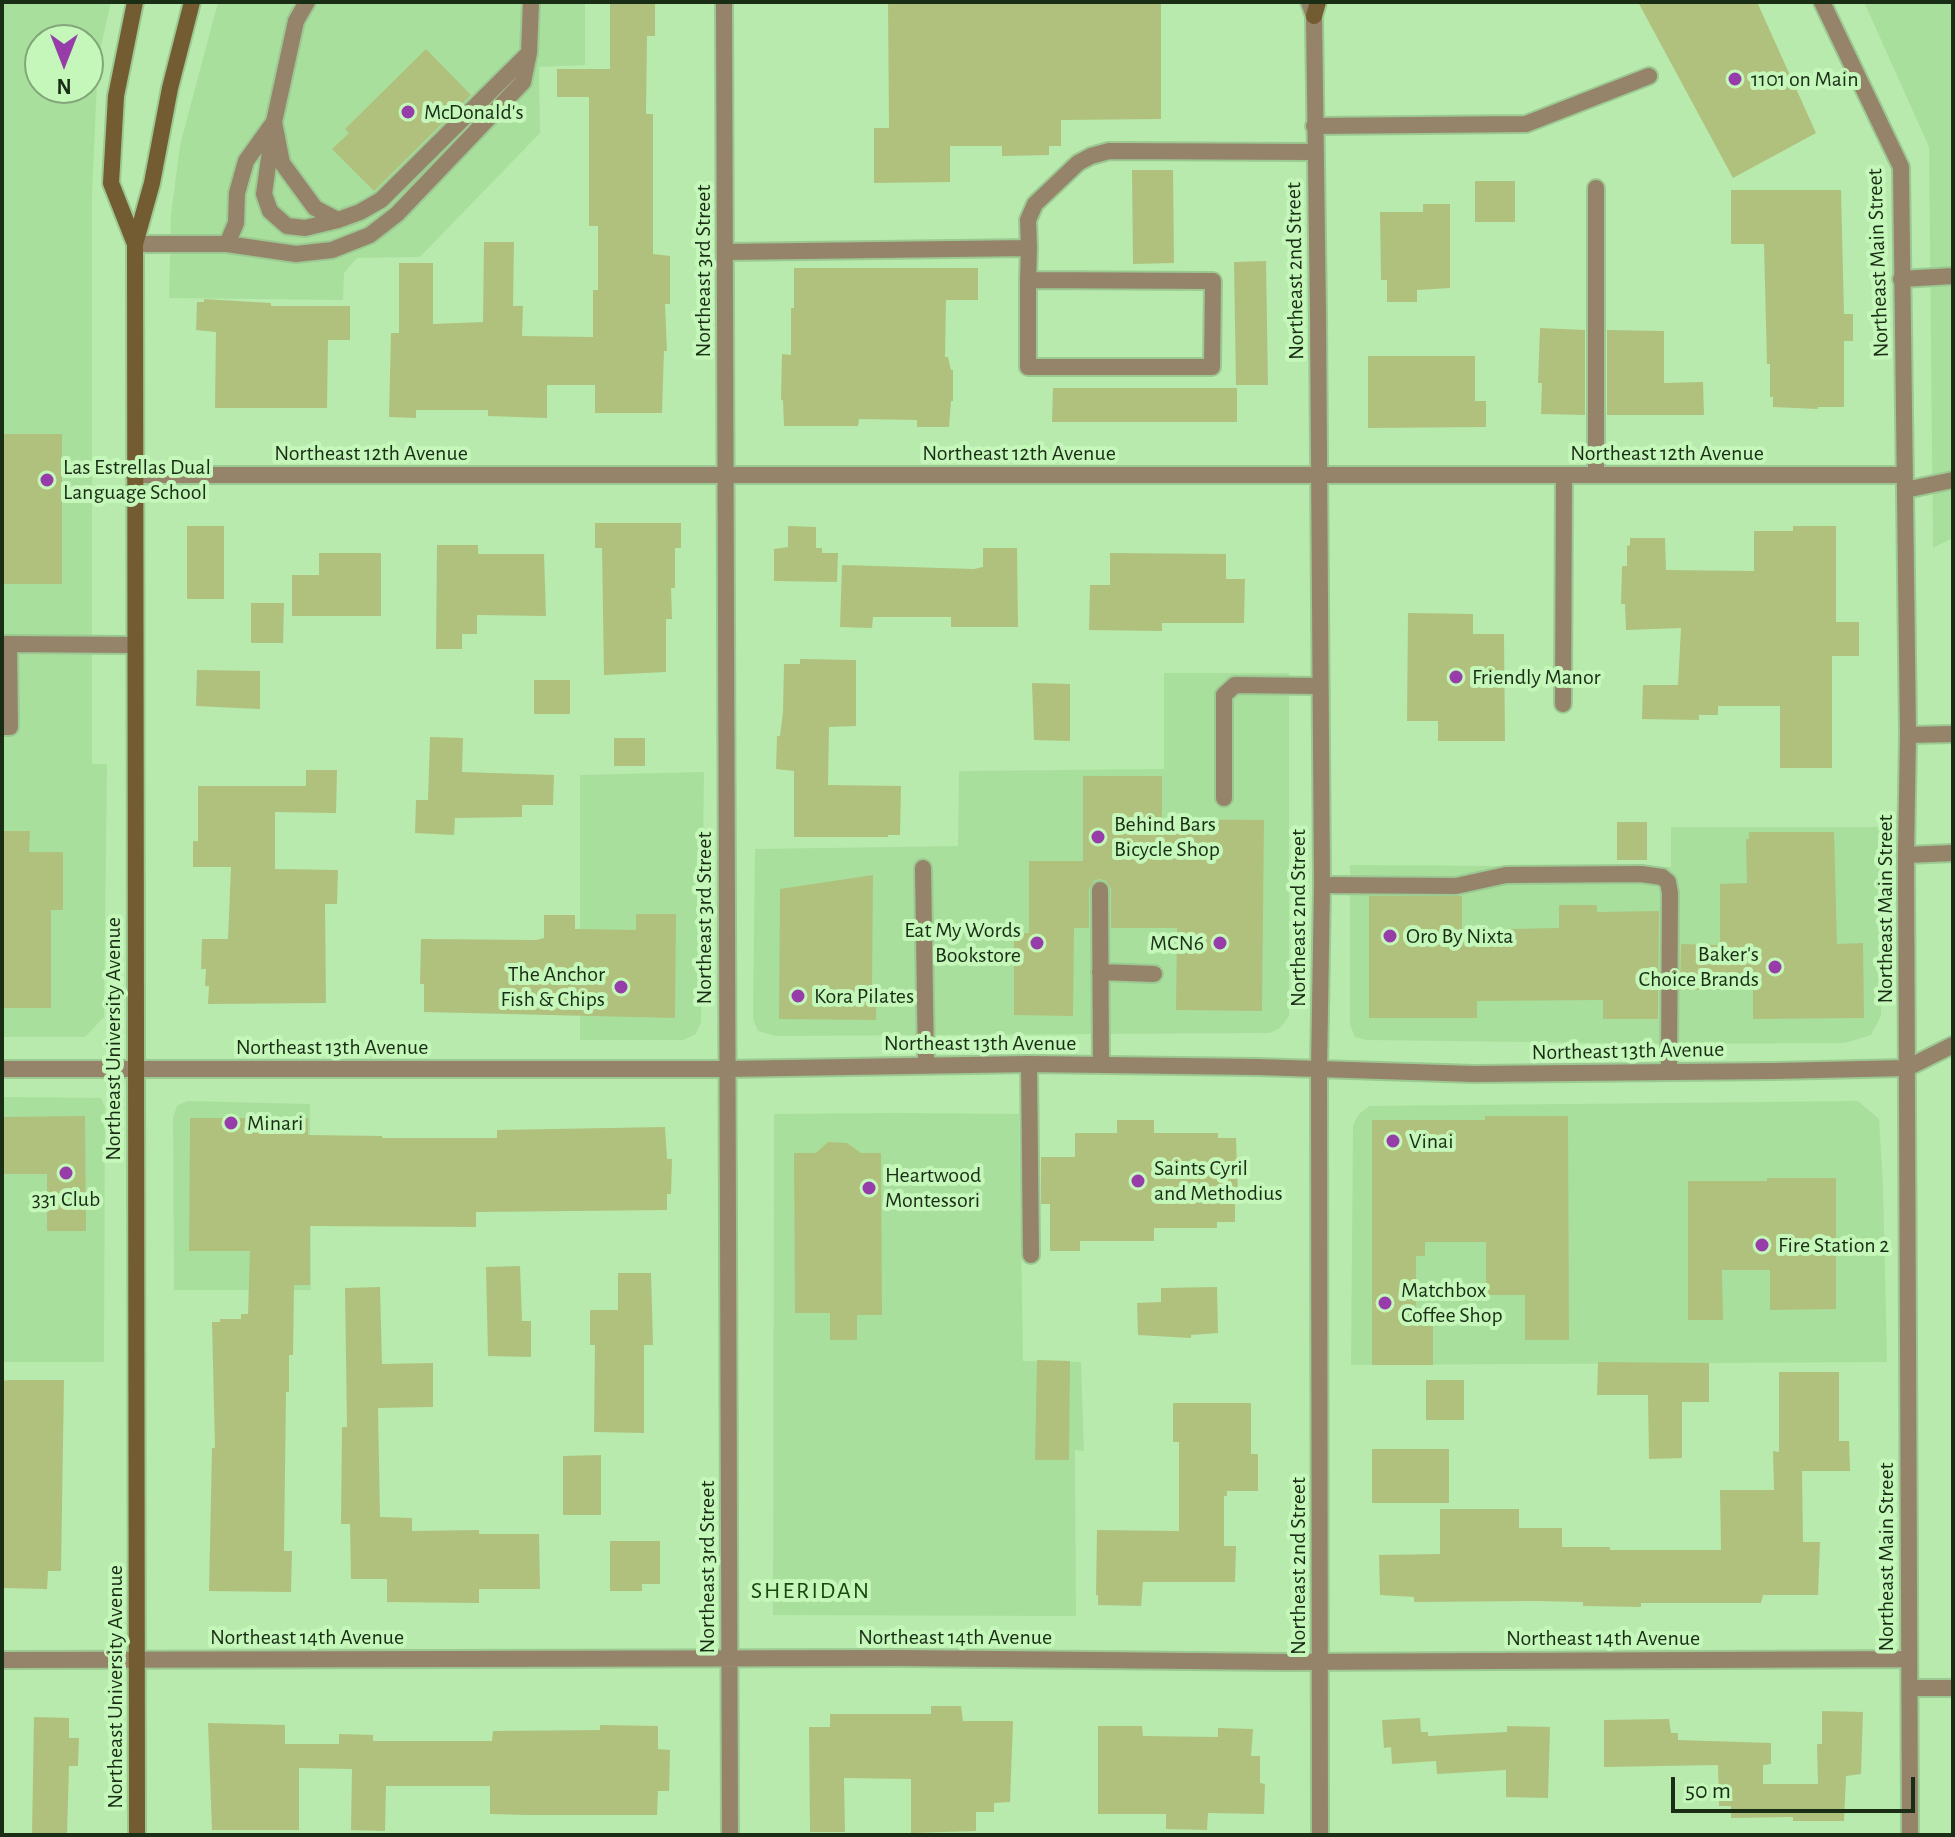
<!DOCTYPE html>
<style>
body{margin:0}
#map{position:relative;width:1955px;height:1837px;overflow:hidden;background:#b8eaad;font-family:"Alegreya Sans",sans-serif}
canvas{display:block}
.frame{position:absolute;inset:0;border:4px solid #1a2e16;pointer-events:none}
.north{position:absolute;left:24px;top:24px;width:80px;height:80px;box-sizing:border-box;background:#c5f7ba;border:2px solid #81a778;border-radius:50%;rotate:180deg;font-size:22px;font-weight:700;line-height:32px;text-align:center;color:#1a2e16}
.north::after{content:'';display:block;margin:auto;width:28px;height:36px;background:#963da9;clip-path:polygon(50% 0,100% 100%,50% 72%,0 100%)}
.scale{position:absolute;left:1671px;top:1777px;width:244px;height:36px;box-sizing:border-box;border:4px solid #1a2e16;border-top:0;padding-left:10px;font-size:24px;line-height:28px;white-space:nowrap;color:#1a2e16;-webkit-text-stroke:6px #c5f7ba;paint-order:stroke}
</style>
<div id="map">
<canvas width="1955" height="1837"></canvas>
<div class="frame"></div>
<div class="north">N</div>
<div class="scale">50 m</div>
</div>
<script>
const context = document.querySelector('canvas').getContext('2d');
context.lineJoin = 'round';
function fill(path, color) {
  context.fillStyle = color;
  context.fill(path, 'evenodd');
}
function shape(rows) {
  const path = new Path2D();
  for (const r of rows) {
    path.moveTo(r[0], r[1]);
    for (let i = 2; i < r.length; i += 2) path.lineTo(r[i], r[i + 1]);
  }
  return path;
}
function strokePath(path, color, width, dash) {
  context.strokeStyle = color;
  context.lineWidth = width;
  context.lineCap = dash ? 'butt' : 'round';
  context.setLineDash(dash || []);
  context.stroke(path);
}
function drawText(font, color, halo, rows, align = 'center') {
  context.font = font + ' "Alegreya Sans",sans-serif';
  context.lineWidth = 8;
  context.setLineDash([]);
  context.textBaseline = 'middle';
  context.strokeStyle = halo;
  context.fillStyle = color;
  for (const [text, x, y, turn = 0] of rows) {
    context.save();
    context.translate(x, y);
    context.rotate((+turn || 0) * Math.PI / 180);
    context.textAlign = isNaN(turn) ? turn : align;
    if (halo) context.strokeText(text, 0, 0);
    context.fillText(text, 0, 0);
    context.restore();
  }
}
fill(shape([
 [2,2,111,2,98,59,92,194,92,764,107,764,104,1017,85,1037,2,1037],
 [40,40,88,40,88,88,40,88],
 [218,2,585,2,585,65,539,67,540,133,420,257,357,258,344,273,343,300,169,298,171,215,180,145],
 [1864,2,1953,2,1953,538,1933,548,1929,147],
 [1164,673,1289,673,1289,1016,1280,1028,1270,1033,776,1036,758,1031,753,1019,755,849,958,846,959,771,1164,769],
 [704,772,701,1022,696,1034,683,1040,580,1040,580,775],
 [1671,827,1882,827,1881,1016,1871,1035,1845,1043,1672,1044,1366,1040,1355,1037,1350,1025,1350,865,1671,867],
 [2,1097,101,1098,105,1107,104,1362,2,1362],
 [187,1101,310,1104,311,1290,174,1290,173,1117,177,1106],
 [1858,1101,1879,1119,1883,1184,1887,1362,1351,1365,1353,1125,1359,1114,1369,1106],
 [897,1113,1019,1114,1023,1361,1081,1362,1084,1451,1075,1450,1076,1616,773,1615,774,1114]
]), '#a9df9d');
fill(shape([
 [610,2,655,2,655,36,647,36,646,114,653,114,653,254,670,256,670,304,665,304,667,351,664,351,662,413,595,413,595,385,547,385,547,418,488,416,488,410,416,410,416,418,389,417,391,333,399,333,399,263,433,263,433,324,483,322,484,242,514,242,513,306,523,306,522,336,593,337,593,290,598,290,598,226,589,226,589,97,557,97,557,69,610,69],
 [888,2,1161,2,1161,119,1061,120,1061,146,1049,146,1049,155,1002,156,1002,146,950,146,950,182,874,183,874,128,889,128],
 [1638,2,1757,2,1816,133,1733,178],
 [426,49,471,95,374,191,332,149,349,133,345,129],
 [1132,170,1173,170,1174,263,1133,264],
 [1475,181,1515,181,1515,222,1475,222],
 [1731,190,1841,190,1844,314,1853,314,1853,341,1844,341,1844,407,1818,407,1818,409,1773,407,1773,397,1770,397,1770,364,1767,364,1764,244,1731,244],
 [1423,204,1450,204,1450,288,1417,290,1417,302,1387,302,1387,280,1381,280,1380,212,1423,212],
 [1266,261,1268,385,1236,385,1234,262],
 [794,268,978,268,978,300,946,300,945,357,948,357,951,370,953,370,953,401,951,401,949,427,917,427,917,420,859,419,858,426,784,426,783,400,781,400,782,354,791,355,791,308,794,308],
 [204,299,271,303,271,306,350,306,350,340,328,340,327,408,215,408,216,332,196,330,197,302,204,302],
 [1540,328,1585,330,1585,415,1541,414,1542,383,1538,383],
 [1607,330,1664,331,1664,383,1703,382,1704,415,1607,415],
 [1368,356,1475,356,1475,401,1486,401,1486,427,1368,428],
 [1053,388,1237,388,1237,422,1052,422],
 [2,434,62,434,62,584,2,584],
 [595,523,681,523,681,548,675,548,675,588,671,588,672,619,666,619,666,672,604,675,602,548,595,548],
 [187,526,224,526,224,599,187,599],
 [788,526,816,527,816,548,822,548,822,553,838,553,837,582,774,581,774,549,788,547],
 [1793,526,1836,526,1836,622,1859,622,1859,656,1832,656,1832,768,1780,768,1780,706,1718,706,1718,715,1699,715,1699,720,1642,719,1643,685,1678,685,1681,628,1626,630,1625,604,1621,604,1622,566,1627,566,1627,546,1630,545,1630,538,1665,538,1666,570,1754,571,1754,531,1793,531],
 [437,545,478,545,478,554,544,554,546,616,477,615,477,634,462,634,462,649,436,649],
 [983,548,1017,548,1018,627,951,627,951,617,873,617,872,628,840,627,842,565,974,569,983,567],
 [319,553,381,553,381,616,292,616,292,575,319,575],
 [1110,553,1226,554,1226,579,1245,579,1244,623,1162,623,1162,631,1089,630,1090,585,1110,585],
 [251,603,284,603,283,643,251,643],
 [1408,613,1473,614,1473,634,1504,634,1505,741,1438,741,1438,721,1407,721],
 [800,659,856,660,856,726,829,727,828,785,901,786,900,835,888,835,888,837,794,837,794,771,776,769,777,736,780,736,783,711,784,664,800,664],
 [197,670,260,671,260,709,196,706],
 [534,680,570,680,570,714,534,714],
 [1032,683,1070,684,1070,741,1034,740],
 [430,737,463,738,462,772,554,775,553,805,522,805,522,817,455,818,454,835,415,833,416,800,428,800],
 [614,738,645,738,645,766,614,766],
 [306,770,337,770,336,813,275,812,275,869,338,870,337,904,325,904,326,1003,208,1004,209,986,205,986,206,969,201,969,202,939,228,939,231,867,193,867,193,841,198,841,198,786,306,786],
 [1083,776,1162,776,1162,819,1264,820,1262,1011,1176,1010,1177,928,1111,928,1111,889,1106,881,1099,879,1094,881,1089,889,1089,928,1074,928,1073,1016,1014,1015,1014,933,1029,933,1029,861,1083,861],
 [1617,822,1647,822,1647,860,1617,860],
 [2,831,30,831,29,852,63,852,63,910,51,910,51,1008,2,1008],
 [1749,832,1834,832,1837,944,1863,943,1864,1018,1753,1019,1753,989,1680,990,1681,944,1720,945,1720,884,1747,883,1746,839,1749,839],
 [873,875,872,985,877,985,876,1020,779,1019,780,889],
 [1369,896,1462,896,1462,930,1559,928,1559,905,1597,905,1597,912,1659,911,1658,1019,1603,1019,1603,1000,1477,1001,1477,1018,1369,1018],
 [636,914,676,914,675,1018,424,1012,424,984,420,984,421,939,536,940,544,938,544,915,575,915,575,929,636,930],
 [85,1116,86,1231,47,1231,47,1174,2,1174,2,1117],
 [1485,1116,1568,1116,1569,1340,1525,1340,1525,1295,1486,1295,1486,1242,1425,1242,1425,1256,1416,1256,1416,1312,1433,1313,1433,1365,1372,1365,1372,1120,1485,1120],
 [190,1118,308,1118,308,1135,382,1136,382,1138,497,1138,497,1130,665,1127,667,1159,672,1159,671,1194,667,1194,667,1210,476,1212,476,1227,310,1226,310,1285,294,1285,293,1355,289,1355,289,1392,286,1392,284,1551,292,1551,291,1592,209,1591,212,1448,215,1448,212,1322,220,1322,220,1319,241,1319,241,1314,248,1314,250,1251,189,1251],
 [1117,1120,1154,1120,1154,1133,1218,1133,1218,1138,1236,1138,1238,1196,1235,1196,1235,1222,1217,1222,1217,1228,1154,1228,1154,1241,1080,1241,1080,1251,1050,1251,1050,1204,1041,1204,1041,1157,1075,1157,1075,1133,1117,1133],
 [828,1142,847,1143,861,1153,881,1153,882,1315,857,1315,857,1340,830,1340,830,1313,795,1313,794,1153,816,1153],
 [1767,1178,1836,1178,1836,1309,1770,1310,1770,1270,1722,1270,1723,1320,1688,1320,1688,1181,1767,1181],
 [520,1266,522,1321,531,1321,531,1357,488,1356,486,1267],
 [618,1273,651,1273,653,1345,644,1345,644,1433,594,1432,595,1345,590,1345,590,1310,618,1310],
 [380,1287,382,1364,433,1363,433,1407,378,1408,380,1517,412,1518,412,1531,479,1530,479,1534,539,1534,540,1589,479,1589,479,1603,387,1602,387,1579,351,1579,350,1524,341,1524,342,1427,347,1427,345,1288],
 [1217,1287,1218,1333,1191,1335,1191,1338,1138,1335,1137,1303,1161,1302,1161,1288],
 [1037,1360,1070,1361,1069,1460,1035,1460],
 [1598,1362,1709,1363,1709,1402,1682,1402,1682,1458,1649,1459,1648,1395,1597,1395],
 [1779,1372,1839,1372,1839,1441,1849,1441,1850,1471,1802,1471,1803,1542,1820,1542,1818,1595,1763,1595,1761,1603,1641,1603,1641,1607,1583,1606,1583,1602,1534,1601,1414,1602,1414,1597,1380,1595,1379,1555,1440,1554,1440,1509,1519,1509,1519,1528,1562,1528,1562,1547,1610,1547,1610,1550,1721,1550,1720,1490,1774,1490,1773,1451,1779,1452],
 [9,1380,64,1380,61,1571,48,1571,47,1589,2,1588,2,1381],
 [1426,1380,1464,1380,1464,1420,1426,1420],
 [1173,1403,1251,1403,1251,1454,1258,1454,1258,1491,1227,1491,1227,1496,1224,1496,1224,1546,1236,1546,1235,1582,1143,1582,1141,1606,1098,1605,1098,1595,1096,1595,1097,1530,1179,1531,1179,1442,1173,1442],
 [1372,1449,1449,1449,1449,1503,1372,1503],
 [601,1455,601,1515,563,1515,563,1456],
 [610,1541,660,1541,660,1584,642,1584,642,1591,610,1591],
 [931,1706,961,1706,963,1721,1013,1721,1010,1802,994,1803,994,1812,976,1812,976,1831,911,1833,911,1779,844,1778,845,1832,810,1832,809,1727,830,1727,830,1714,931,1714],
 [1822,1711,1863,1712,1861,1774,1846,1776,1844,1821,1793,1821,1793,1817,1731,1818,1731,1806,1719,1806,1718,1765,1604,1767,1604,1720,1669,1719,1671,1733,1678,1733,1678,1740,1771,1743,1771,1764,1763,1765,1763,1784,1818,1784,1817,1744,1822,1744],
 [34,1717,69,1718,69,1738,79,1738,78,1766,69,1766,67,1835,32,1835],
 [1420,1718,1421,1732,1428,1732,1428,1736,1507,1732,1507,1726,1550,1727,1548,1798,1506,1797,1506,1770,1437,1774,1436,1761,1392,1764,1391,1747,1384,1748,1382,1720],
 [208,1723,285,1725,285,1744,339,1744,339,1734,373,1735,373,1741,492,1741,493,1731,600,1730,600,1725,658,1726,658,1749,670,1750,669,1791,658,1791,657,1815,527,1815,490,1814,490,1786,386,1786,385,1831,351,1830,352,1769,299,1768,299,1830,212,1830],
 [1098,1726,1142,1726,1143,1736,1218,1737,1218,1728,1253,1729,1251,1756,1260,1756,1260,1783,1265,1784,1264,1814,1208,1813,1207,1830,1166,1829,1166,1814,1098,1814]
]), '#b0c17d');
const service = shape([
 [274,122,282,163,315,208,338,220,360,212,381,200,528,54],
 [1314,126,1526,124,1649,76],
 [272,136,264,194,270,211,287,226,305,228,338,220],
 [1596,188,1596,475],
 [135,244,227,244,296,254,332,250,370,235,397,214,523,82,529,53,531,2],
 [227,244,236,223,237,193,246,161,274,122,296,21,307,2],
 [725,252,1029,248,1028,220,1035,204,1078,163,1091,156,1109,151,1314,152],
 [1901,279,1953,276],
 [1028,280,1213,281,1212,367,1028,367,1028,280,1029,248],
 [1905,490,1953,480],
 [2,644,134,645],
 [1563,704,1564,475],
 [2,727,10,727,9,644],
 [1908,735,1953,734],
 [1224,798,1224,695,1235,685,1319,686],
 [1906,855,1953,853],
 [923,868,926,1064],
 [1322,885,1456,886,1506,875,1641,874,1662,877,1668,882,1670,893,1669,1072],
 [1100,890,1101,1064],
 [1100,972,1154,974],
 [1029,1064,1031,1255]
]);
const minor = shape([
 [724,2,730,1835],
 [1822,2,1901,167,1908,735,1906,855,1910,1835],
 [134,475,1905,475],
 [2,1069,726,1069,1029,1064,1257,1067,1474,1074,1774,1071,1907,1068,1953,1045],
 [2,1660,899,1658,1287,1662,1908,1659],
 [1910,1688,1953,1688]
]);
const tertiary = shape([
 [1309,2,1314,16,1318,315,1322,885,1319,1070,1320,1835]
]);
const secondary = shape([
 [135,2,116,96,111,183,135,244],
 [1314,16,1318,2],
 [137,1835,135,244,152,183,170,88,192,2]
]);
strokePath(service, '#9cc892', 20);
strokePath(minor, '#9cc892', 20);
strokePath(tertiary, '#9cc892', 20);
strokePath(secondary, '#9cc892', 20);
strokePath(service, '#958469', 16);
strokePath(minor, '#958469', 16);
strokePath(tertiary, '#958469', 16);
strokePath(secondary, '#735b32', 16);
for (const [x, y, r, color] of [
 [1735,79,8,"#963da9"],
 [408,112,8,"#963da9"],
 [47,480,8,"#963da9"],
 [1456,677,8,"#963da9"],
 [1098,837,8,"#963da9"],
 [1390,936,8,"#963da9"],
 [1037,943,8,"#963da9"],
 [1220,943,8,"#963da9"],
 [1775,967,8,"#963da9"],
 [621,987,8,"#963da9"],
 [798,996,8,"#963da9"],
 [231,1123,8,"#963da9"],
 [1393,1141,8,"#963da9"],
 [66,1173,8,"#963da9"],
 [1138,1181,8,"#963da9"],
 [869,1188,8,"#963da9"],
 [1762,1245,8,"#963da9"],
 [1385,1303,8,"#963da9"]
]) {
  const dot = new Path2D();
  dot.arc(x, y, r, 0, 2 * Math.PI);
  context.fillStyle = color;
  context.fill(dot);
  strokePath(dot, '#c5f7ba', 3);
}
drawText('22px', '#1a2e16', '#c5f7ba', [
 ["1101 on Main",1751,79],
 ["McDonald's",424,112],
 ["Las Estrellas Dual",63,467],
 ["Language School",63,492],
 ["Friendly Manor",1472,677],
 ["Behind Bars",1114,824],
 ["Bicycle Shop",1114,849],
 ["Eat My Words",1021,930,"right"],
 ["Bookstore",1021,955,"right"],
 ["Oro By Nixta",1406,936],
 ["MCN6",1204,943,"right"],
 ["Baker's",1759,954,"right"],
 ["Choice Brands",1759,979,"right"],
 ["The Anchor",605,974,"right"],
 ["Fish & Chips",605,999,"right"],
 ["Kora Pilates",814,996],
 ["Minari",247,1123],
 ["Vinai",1409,1141],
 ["Saints Cyril",1154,1168],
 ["and Methodius",1154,1193],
 ["Heartwood",885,1175],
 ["Montessori",885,1200],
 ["331 Club",66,1199,"center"],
 ["Fire Station 2",1778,1245],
 ["Matchbox",1401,1290],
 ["Coffee Shop",1401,1315]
], 'left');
drawText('22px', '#1a2e16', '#c5f7ba', [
 ["Northeast Main Street",1878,263,-92],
 ["Northeast 3rd Street",703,271,-90],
 ["Northeast 2nd Street",1295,271,-91],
 ["Northeast 12th Avenue",371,453],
 ["Northeast 12th Avenue",1019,453],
 ["Northeast 12th Avenue",1667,453],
 ["Northeast Main Street",1885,909,-90],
 ["Northeast 3rd Street",704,918,-90],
 ["Northeast 2nd Street",1298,918,-90],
 ["Northeast University Avenue",113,1039,-90],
 ["Northeast 13th Avenue",980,1043],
 ["Northeast 13th Avenue",332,1047],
 ["Northeast 13th Avenue",1628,1051,-1],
 ["Northeast Main Street",1886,1557,-90],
 ["Northeast 2nd Street",1298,1566,-90],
 ["Northeast 3rd Street",707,1567,-90],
 ["Northeast 14th Avenue",307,1637],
 ["Northeast 14th Avenue",955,1637],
 ["Northeast 14th Avenue",1603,1638],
 ["Northeast University Avenue",115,1687,-90]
]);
context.letterSpacing = '2px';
drawText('24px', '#1b4710', '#c5f7ba', [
 ["SHERIDAN",811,1591]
]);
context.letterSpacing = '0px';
</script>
